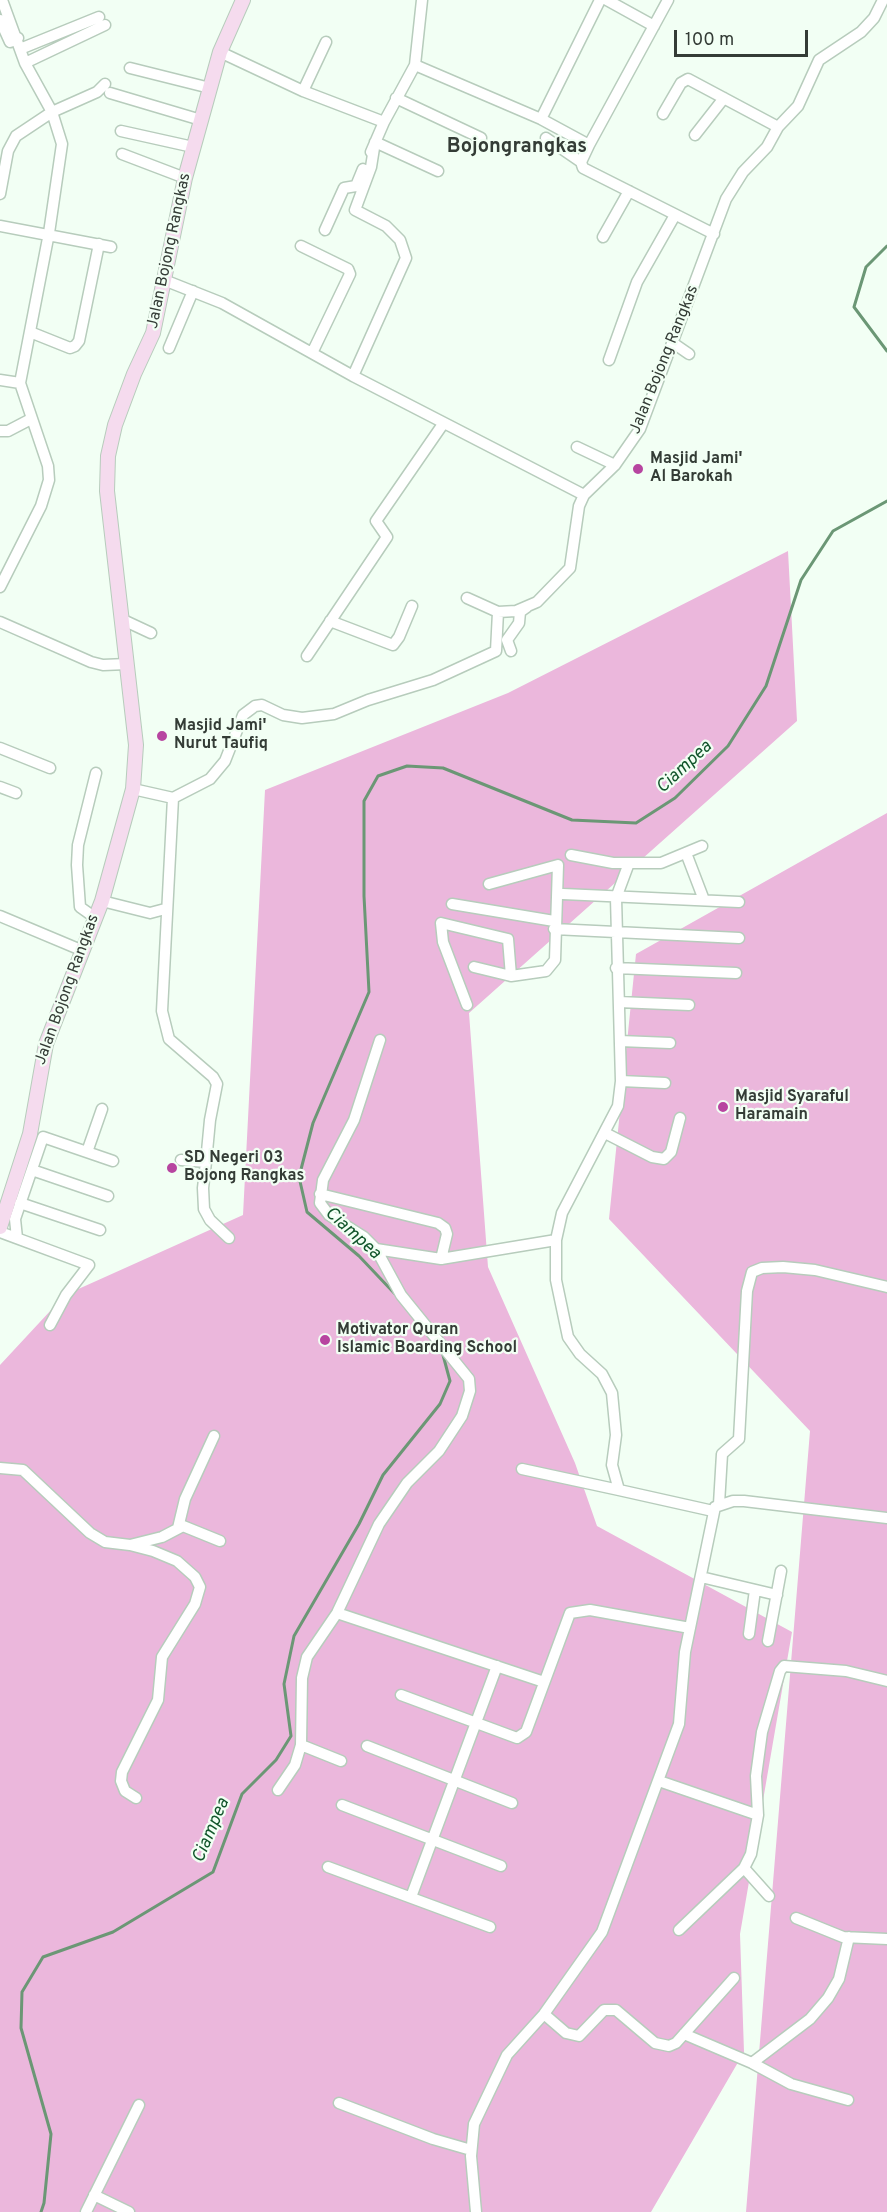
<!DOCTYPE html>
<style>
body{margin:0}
#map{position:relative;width:887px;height:2212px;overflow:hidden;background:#f2fff4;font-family:Overpass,sans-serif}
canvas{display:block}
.scale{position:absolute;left:674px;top:30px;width:134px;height:27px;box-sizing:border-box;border:3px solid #343c36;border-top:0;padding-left:8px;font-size:18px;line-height:21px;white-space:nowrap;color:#343c36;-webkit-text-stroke:4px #f2fff4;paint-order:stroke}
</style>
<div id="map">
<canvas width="887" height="2212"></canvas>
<div class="scale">100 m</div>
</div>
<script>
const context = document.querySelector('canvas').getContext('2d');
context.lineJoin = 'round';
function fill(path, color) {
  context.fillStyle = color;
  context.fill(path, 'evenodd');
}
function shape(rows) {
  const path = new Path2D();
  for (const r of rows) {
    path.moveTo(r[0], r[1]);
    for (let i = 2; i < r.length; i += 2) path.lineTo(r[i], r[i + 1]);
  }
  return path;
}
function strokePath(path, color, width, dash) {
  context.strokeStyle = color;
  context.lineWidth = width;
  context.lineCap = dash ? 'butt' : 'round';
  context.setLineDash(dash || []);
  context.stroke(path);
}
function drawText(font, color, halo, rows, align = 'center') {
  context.font = font + ' Overpass,sans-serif';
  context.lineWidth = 4.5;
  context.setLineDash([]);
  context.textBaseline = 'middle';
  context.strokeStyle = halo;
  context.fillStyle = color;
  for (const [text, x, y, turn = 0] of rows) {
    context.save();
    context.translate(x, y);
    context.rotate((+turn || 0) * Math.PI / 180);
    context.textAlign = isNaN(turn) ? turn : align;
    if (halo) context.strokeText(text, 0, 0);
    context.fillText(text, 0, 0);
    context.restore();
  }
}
fill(shape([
 [788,551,797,721,469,1013,488,1267,575,1463,597,1526,792,1632,740,1934,744,2052,651,2212,0,2212,0,1365,65,1295,243,1215,265,790,508,693],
 [887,813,887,2212,746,2212,810,1431,609,1219,636,954]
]), '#ebb7dc');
strokePath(shape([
 [887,246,866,267,854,307,887,351],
 [395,1294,359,1256,307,1212,299,1177,313,1123,369,992,364,896,364,801,378,776,407,766,443,768,572,820,636,823,675,798,728,746,766,686,801,580,833,531,887,501],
 [41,2212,44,2203,51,2134,21,2028,22,1992,43,1957,113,1932,213,1872,242,1794,276,1760,291,1736,284,1684,294,1636,359,1524,383,1475,440,1404,450,1381,443,1355]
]), '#6b9775', 3);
const street = shape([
 [607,0,654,26],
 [0,20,10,42,18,38],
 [20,49,99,17],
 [220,52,303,91,384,122,415,65,541,119,589,145,668,0],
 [25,63,105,25],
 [415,65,422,0],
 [130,68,210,88],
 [303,91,326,42],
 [110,93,201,120],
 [396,98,481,138],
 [663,114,681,83,688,79,778,127],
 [541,119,600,0],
 [121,131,193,147],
 [695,135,724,98],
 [546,138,581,162],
 [375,142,438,171],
 [589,145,581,162,583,168,714,234],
 [371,152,384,122],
 [122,154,185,178],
 [0,194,8,151,16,136,52,112,97,92,105,84],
 [0,226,111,247],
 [325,230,344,188,356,186,363,169],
 [603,237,629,191],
 [301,246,348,269,350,274,313,351],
 [164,280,222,303,353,376,406,258,400,240,386,226,355,210,371,167,374,148],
 [30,332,70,348,75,346,79,341,99,244],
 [673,343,689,354],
 [169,348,193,291],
 [609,360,637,282,675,215],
 [353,376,584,495],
 [0,380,20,383],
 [0,431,8,431,31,419],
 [577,447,615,465],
 [0,587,41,506,49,480,48,466,20,383,49,233,62,144,52,112,25,63,2,0],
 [467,598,498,612],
 [121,619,151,633],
 [330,621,393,645,399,637,412,606],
 [0,622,91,662,103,665,127,664],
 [511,651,507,640,519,623,520,612,527,607],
 [307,656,387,537,376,521,443,424],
 [0,748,50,768],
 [0,787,16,793],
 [133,789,173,798,210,779,225,761,243,715,255,706,262,705,283,715,302,718,334,714,368,700,433,680,496,651,498,612,516,611,537,602,570,568,579,506,584,495,615,465,640,429,726,199,743,172,767,147,778,127,798,106,819,60,861,32,874,18,883,0],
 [173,798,162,1011,169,1039,213,1077,217,1084,210,1120,206,1162,181,1160],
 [686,853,704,900],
 [571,855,613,863,661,863,702,846],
 [629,863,616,898,621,1081,618,1106,562,1213,556,1240,556,1280,568,1337,580,1354,602,1374,612,1393,616,1435,612,1465,619,1490,713,1511],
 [563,894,739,902],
 [102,901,150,913,165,909],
 [452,904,554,921],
 [0,916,81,950],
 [94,917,80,907,77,865,78,845,96,773],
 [554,929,739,938],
 [474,967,511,976],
 [616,968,736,973],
 [619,1002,689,1005],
 [467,1005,443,942,441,923,508,939,511,976,546,971,555,960,558,865,489,884],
 [620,1041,670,1043],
 [621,1081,665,1083],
 [605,1133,652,1157,664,1159,671,1152,680,1118],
 [87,1152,102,1109],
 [206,1162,203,1188,204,1209,210,1220,229,1238],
 [32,1170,108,1196],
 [320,1194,438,1223,445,1228,447,1234,441,1259,376,1249],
 [20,1203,100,1230],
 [0,1232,89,1265,66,1295,50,1325],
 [17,1238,15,1219,43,1137,113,1161],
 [441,1259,556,1240],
 [0,1468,23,1470,90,1533,105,1542,130,1545,162,1537,183,1526,220,1541],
 [522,1469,619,1490],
 [719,1504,722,1454,739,1439,747,1291,752,1272,762,1268,783,1267,815,1270,887,1287],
 [178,1528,185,1499,214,1436],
 [130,1545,153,1551,177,1561,195,1577,200,1587,195,1604,162,1657,158,1700,122,1772,121,1781,125,1791,136,1798],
 [701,1577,777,1595],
 [337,1613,544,1682],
 [749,1634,755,1590],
 [768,1641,781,1571],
 [401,1695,517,1738,526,1732,570,1613,590,1610,690,1628],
 [301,1745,341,1761],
 [367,1746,512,1803],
 [659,1781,758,1815,751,1854,744,1868,679,1930],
 [278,1790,295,1765,301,1745,302,1678,307,1657,337,1613,379,1524,407,1483,439,1451,462,1416,470,1391,469,1379,401,1295,376,1249,364,1237,329,1215,320,1203,323,1180,354,1120,380,1040],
 [342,1805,501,1866],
 [758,1815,756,1776,762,1732,780,1671,784,1666,846,1671,887,1681],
 [328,1867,490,1927],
 [744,1868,769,1896],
 [411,1897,497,1666],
 [796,1918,843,1937,887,1939],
 [544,2014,566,2033,579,2036,604,2010,616,2010,655,2043,669,2046,676,2043,734,1978],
 [684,2034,752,2063,791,2084,848,2100],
 [752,2063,810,2019,828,1998,839,1979,849,1937],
 [339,2103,433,2139,471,2150],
 [94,2195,129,2212],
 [86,2212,139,2105],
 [476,2212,471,2156,474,2124,507,2055,544,2014,602,1932,679,1724,685,1652,715,1507,733,1501,744,1501,887,1518]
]);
const secondary = shape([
 [0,1227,30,1134,46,1044,102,901,133,789,136,745,107,491,108,456,115,425,134,374,153,333,185,178,220,52,243,0]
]);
strokePath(street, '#b7ccbc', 13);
strokePath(secondary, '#b7ccbc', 16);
strokePath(street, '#fff', 10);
strokePath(secondary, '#f5dbee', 14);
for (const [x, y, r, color] of [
 [638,469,6,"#b745a0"],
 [162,736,6,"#b745a0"],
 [723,1107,6,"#b745a0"],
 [172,1168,6,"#b745a0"],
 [325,1340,6,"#b745a0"]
]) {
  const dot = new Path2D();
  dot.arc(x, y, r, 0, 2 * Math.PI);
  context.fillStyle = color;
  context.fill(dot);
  strokePath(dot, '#f2fff4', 2);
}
drawText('16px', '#343c36', '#f2fff4', [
 ["Jalan Bojong Rangkas",170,251,-78],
 ["Jalan Bojong Rangkas",665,360,-68],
 ["Jalan Bojong Rangkas",68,990,-70]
]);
drawText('bold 16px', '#343c36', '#f2fff4', [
 ["Masjid Jami'",650,460],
 ["Al Barokah",650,478],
 ["Masjid Jami'",174,727],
 ["Nurut Taufiq",174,745],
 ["Masjid Syaraful",735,1098],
 ["Haramain",735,1116],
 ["SD Negeri 03",184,1159],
 ["Bojong Rangkas",184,1177],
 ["Motivator Quran",337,1331],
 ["Islamic Boarding School",337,1349]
], 'left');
drawText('italic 18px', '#12562c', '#f2fff4', [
 ["Ciampea",685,768,-43],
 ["Ciampea",352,1234,42],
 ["Ciampea",212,1831,-67]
]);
drawText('bold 20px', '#343c36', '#f2fff4', [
 ["Bojongrangkas",517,148]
]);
</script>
